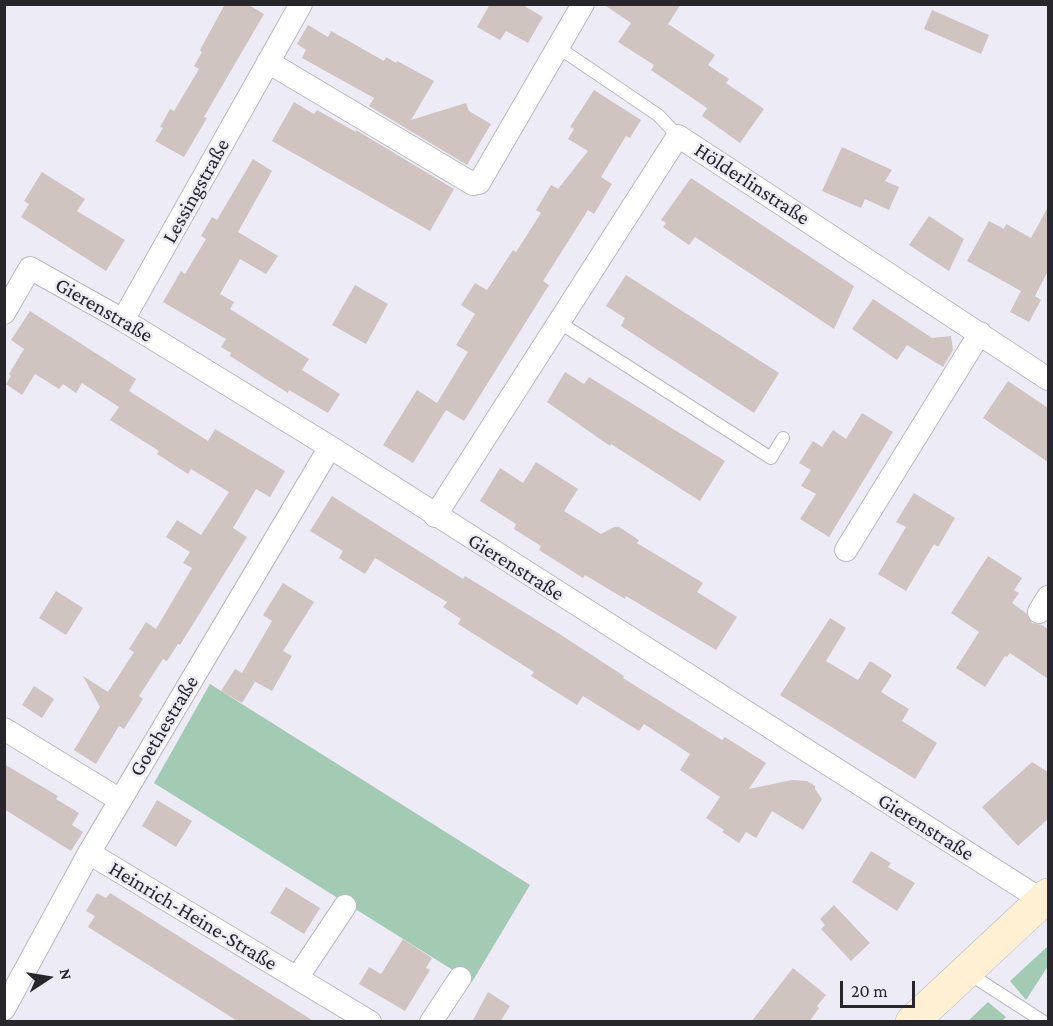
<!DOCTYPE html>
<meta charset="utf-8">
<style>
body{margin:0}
#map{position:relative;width:1053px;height:1026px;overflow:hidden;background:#ecebf6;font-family:"Crimson Pro",serif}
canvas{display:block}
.frame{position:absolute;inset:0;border:6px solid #27272b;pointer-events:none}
.north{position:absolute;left:18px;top:948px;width:60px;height:60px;-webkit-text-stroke:4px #ecebf6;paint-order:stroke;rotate:78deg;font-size:16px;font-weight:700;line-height:24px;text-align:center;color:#27272b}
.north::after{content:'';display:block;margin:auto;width:21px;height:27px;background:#27272b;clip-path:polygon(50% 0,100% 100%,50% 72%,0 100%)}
.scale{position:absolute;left:840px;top:981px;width:75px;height:27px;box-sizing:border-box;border:3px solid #27272b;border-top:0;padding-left:8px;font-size:18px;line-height:21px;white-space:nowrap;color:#27272b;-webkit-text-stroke:4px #ecebf6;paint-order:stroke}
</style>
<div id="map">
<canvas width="1053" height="1026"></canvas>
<div class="frame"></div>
<div class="north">N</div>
<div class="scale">20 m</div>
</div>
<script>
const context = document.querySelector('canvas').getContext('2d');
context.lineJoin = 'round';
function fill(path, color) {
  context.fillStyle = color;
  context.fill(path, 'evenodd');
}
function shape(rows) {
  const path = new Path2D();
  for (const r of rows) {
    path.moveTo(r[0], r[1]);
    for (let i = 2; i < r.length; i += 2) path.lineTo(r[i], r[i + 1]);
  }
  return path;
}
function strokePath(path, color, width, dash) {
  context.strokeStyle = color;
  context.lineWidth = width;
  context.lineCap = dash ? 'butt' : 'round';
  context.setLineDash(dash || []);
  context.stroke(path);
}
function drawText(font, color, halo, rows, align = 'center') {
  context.font = font + ' "Crimson Pro",serif';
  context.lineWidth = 5;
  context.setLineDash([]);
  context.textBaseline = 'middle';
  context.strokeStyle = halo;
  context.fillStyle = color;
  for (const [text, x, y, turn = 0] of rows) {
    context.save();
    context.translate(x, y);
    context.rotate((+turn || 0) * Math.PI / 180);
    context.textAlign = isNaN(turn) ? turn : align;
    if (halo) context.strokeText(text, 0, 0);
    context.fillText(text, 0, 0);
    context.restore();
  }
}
fill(shape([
 [210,684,530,885,472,982,154,783],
 [1048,946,1048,966,1026,1000,1010,981],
 [988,1002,1006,1017,1002,1021,968,1021]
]), '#a3cab2');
fill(shape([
 [225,4,247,4,264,14,204,117,207,118,184,157,155,141,163,128,160,127,170,109,174,111,199,69,194,66,202,52,200,50],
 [490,4,521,4,543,17,528,43,506,31,500,40,477,27],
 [603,4,681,4,668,24,715,55,708,65,729,79,726,83,764,109,740,143,702,116,707,108,651,70,654,65,618,42,631,23],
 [932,10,989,35,981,54,924,29],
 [308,25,328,37,331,31,384,61,386,57,396,63,397,61,434,81,411,120,466,103,469,111,491,124,467,165,369,106,374,98,302,58,306,50,297,44],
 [594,90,641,120,630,138,626,136,601,177,612,184,594,214,588,210,543,281,549,285,464,421,446,410,413,463,383,445,417,390,437,403,468,352,456,345,475,314,461,305,475,283,487,290,513,250,516,252,541,213,536,210,551,185,558,189,588,151,568,139,574,129,570,127],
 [294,102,314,114,317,110,356,132,356,130,454,189,430,231,272,141],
 [842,147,892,170,885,181,899,187,889,210,865,199,861,208,822,191],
 [253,159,272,171,238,232,278,256,266,274,240,259,220,294,234,302,230,309,309,359,302,370,340,394,328,413,289,390,288,393,230,356,231,353,221,347,226,339,163,302,181,271,185,274,206,239,201,236,212,217,217,220],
 [42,172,85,199,77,211,125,240,106,271,21,217,29,204,24,201],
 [691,178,854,286,834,329,695,237,689,245,663,227,666,223,661,220],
 [1048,207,1048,271,1035,296,1041,300,1029,322,1010,312,1021,291,967,261,989,221,1004,229,1006,224,1031,238],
 [929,216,964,239,949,271,909,245],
 [626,275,779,373,754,413,621,326,625,318,606,306],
 [355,285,388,304,366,344,332,325],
 [873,299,932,338,951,336,953,350,943,367,907,345,897,360,852,329],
 [30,311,136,379,129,391,178,422,208,441,215,429,285,471,270,497,256,489,233,528,247,537,180,645,178,644,167,661,163,659,139,696,143,699,124,729,119,726,96,764,74,750,100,707,83,676,108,692,134,652,129,649,146,622,156,629,192,568,183,563,190,552,166,537,177,520,201,535,229,492,191,469,188,474,157,454,159,451,110,420,119,407,82,383,76,393,63,384,59,389,35,374,22,395,6,384,11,376,9,374,24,349,11,340],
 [565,372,584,384,589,377,725,461,700,501,611,444,610,446,547,402],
 [1008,381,1048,408,1048,462,983,418],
 [862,413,893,432,829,537,800,519,816,494,801,486,811,470,799,463,813,441,822,447,833,430,846,439],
 [536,462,578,489,564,511,601,534,614,527,619,527,639,540,637,543,703,583,697,592,737,617,716,650,626,596,625,599,585,575,583,578,539,550,541,546,514,529,516,524,480,501,500,468,523,483],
 [914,493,955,518,938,547,934,544,906,591,878,574,906,527,896,522],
 [332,496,463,579,465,576,558,633,624,676,623,678,722,740,725,737,766,763,749,789,792,780,807,781,815,786,815,789,822,799,803,830,772,811,756,838,746,832,739,843,722,832,724,830,706,818,720,797,680,770,690,754,644,724,639,731,583,696,577,705,531,676,534,672,458,624,461,619,443,607,447,602,375,558,365,574,339,558,343,551,310,531],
 [988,556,1022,578,1014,590,1019,593,1012,603,1026,613,1032,623,1042,625,1048,629,1048,679,1010,653,1007,657,1005,656,985,687,956,668,979,632,951,613],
 [283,583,314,602,283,651,292,656,272,691,250,679,255,682,242,703,221,691,235,669,242,673,272,621,263,615],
 [56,591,83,608,66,635,39,618],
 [830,618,846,628,826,661,858,680,870,661,892,675,881,692,909,709,902,721,937,743,915,779,780,695],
 [34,686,54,699,42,718,22,705],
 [1032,762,1048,772,1048,819,1018,846,982,807],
 [4,764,58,796,56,799,79,813,72,825,83,832,71,851,4,809],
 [157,800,192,821,176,847,142,826],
 [871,851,891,863,888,867,915,883,897,911,852,882],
 [286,887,320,908,304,934,270,913],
 [97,893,106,898,110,893,315,1022,239,1022,88,927,95,916,86,911],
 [834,905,870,943,851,961,821,929,825,925,820,919],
 [403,939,432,958,426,968,430,970,405,1011,359,984,369,967,381,974],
 [793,968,826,995,817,1006,819,1008,809,1022,751,1022],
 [488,992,510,1006,500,1022,472,1022]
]), '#d0c4c1');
const lane = shape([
 [559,48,658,115,678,136],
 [560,323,771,458,783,438],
 [968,973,1044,1022]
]);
const street = shape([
 [268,62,473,184],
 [479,183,583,4],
 [4,313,30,268,123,320,330,447,1048,904],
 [123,320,301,4],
 [435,516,678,136,1048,379],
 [846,550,980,333],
 [1039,612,1048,597],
 [4,729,120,800],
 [89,853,370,1022],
 [297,978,345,906],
 [4,1009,89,853,330,447],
 [431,1022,460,978]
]);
const secondary = shape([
 [912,1022,1048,895]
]);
strokePath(lane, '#b9b9c3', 14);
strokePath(street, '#b9b9c3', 24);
strokePath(secondary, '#b9b9c3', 34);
strokePath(lane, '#fff', 12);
strokePath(street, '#fff', 22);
strokePath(secondary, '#ffefd3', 33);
drawText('21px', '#27272b', '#ecebf6', [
 ["Hölderlinstraße",752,184,33],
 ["Lessingstraße",196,191,-61],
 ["Gierenstraße",104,310,30],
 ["Gierenstraße",516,567,32],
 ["Goethestraße",164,726,-59],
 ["Gierenstraße",926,827,32],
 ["Heinrich-Heine-Straße",193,916,31]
]);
</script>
